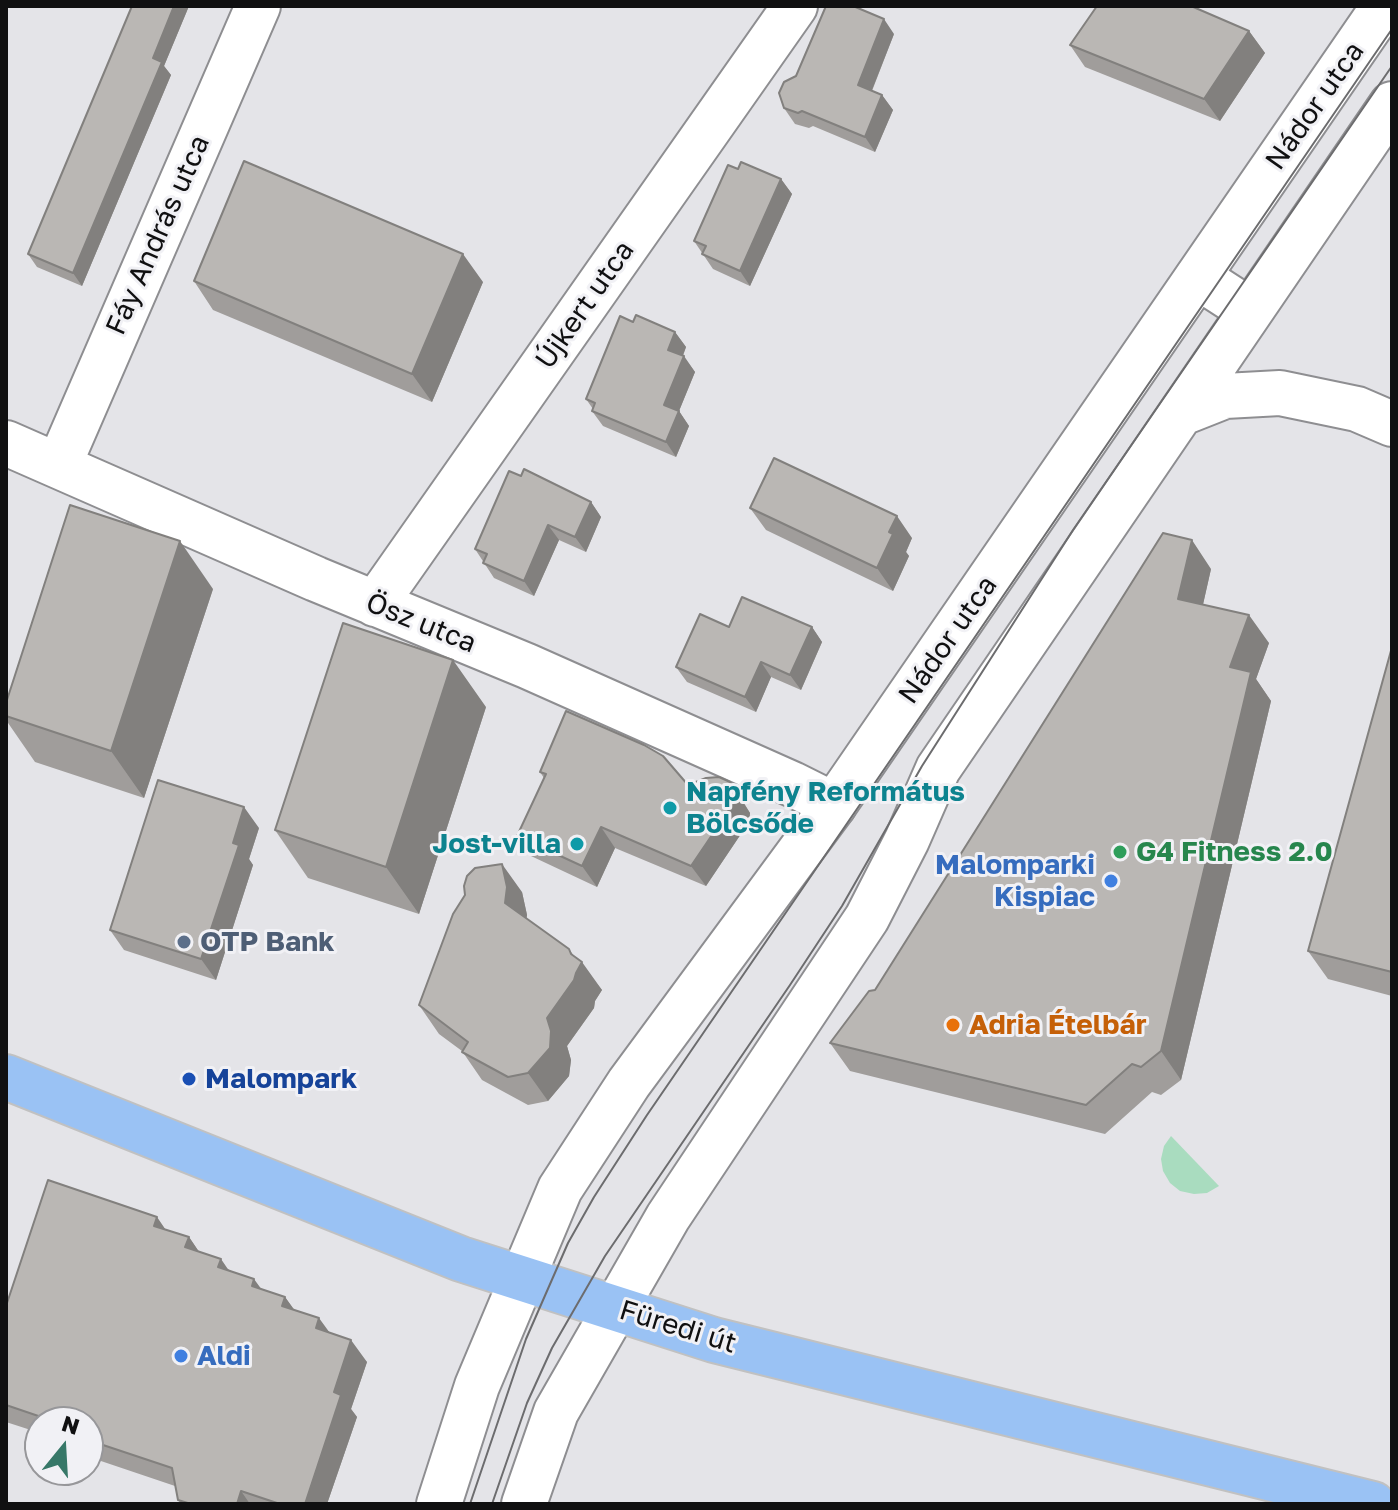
<!DOCTYPE html>
<meta charset="utf-8">
<style>
body{margin:0}
#map{position:relative;width:1398px;height:1510px;overflow:hidden;background:#e4e4e8;font-family:"Golos Text",sans-serif}
canvas{display:block}
.frame{position:absolute;inset:0;border:8px solid #101011;pointer-events:none}
.north{position:absolute;left:24px;top:1406px;width:80px;height:80px;box-sizing:border-box;background:#f1f1f5;border:2px solid #97979a;border-radius:50%;rotate:18deg;font-size:22px;font-weight:700;line-height:32px;text-align:center;color:#101011}
.north::after{content:'';display:block;margin:auto;width:28px;height:36px;background:#377868;clip-path:polygon(50% 0,100% 100%,50% 72%,0 100%)}
</style>
<div id="map">
<canvas width="1398" height="1510"></canvas>
<div class="frame"></div>
<div class="north">N</div>
</div>
<script>
const context = document.querySelector('canvas').getContext('2d');
context.lineJoin = 'round';
function fill(path, color) {
  context.fillStyle = color;
  context.fill(path, 'evenodd');
}
function shape(rows) {
  const path = new Path2D();
  for (const r of rows) {
    path.moveTo(r[0], r[1]);
    for (let i = 2; i < r.length; i += 2) path.lineTo(r[i], r[i + 1]);
  }
  return path;
}
function strokePath(path, color, width, dash) {
  context.strokeStyle = color;
  context.lineWidth = width;
  context.lineCap = dash ? 'butt' : 'round';
  context.setLineDash(dash || []);
  context.stroke(path);
}
function drawText(font, color, halo, rows, align = 'center') {
  context.font = font + ' "Golos Text",sans-serif';
  context.lineWidth = 6;
  context.setLineDash([]);
  context.textBaseline = 'middle';
  context.strokeStyle = halo;
  context.fillStyle = color;
  for (const [text, x, y, turn = 0] of rows) {
    context.save();
    context.translate(x, y);
    context.rotate((+turn || 0) * Math.PI / 180);
    context.textAlign = isNaN(turn) ? turn : align;
    if (halo) context.strokeText(text, 0, 0);
    context.fillText(text, 0, 0);
    context.restore();
  }
}
fill(shape([
 [1171,1136,1219,1186,1207,1193,1194,1194,1180,1191,1170,1183,1163,1171,1161,1159,1164,1146]
]), '#a9dcbf');
const minor = shape([
 [1198,277,1249,310],
 [6,443,316,579,527,666,792,784,834,805],
 [59,465,258,6],
 [375,604,795,6]
]);
const tertiary = shape([
 [1182,413,1225,396,1280,393,1357,409,1392,424],
 [439,1504,477,1386,560,1189,629,1083,834,805,1384,6],
 [524,1504,556,1412,668,1217,867,918,907,840,938,769,1392,104]
]);
const primary = shape([
 [6,1077,461,1259,714,1340,1373,1504]
]);
strokePath(minor, '#8e8e91', 48);
strokePath(tertiary, '#8e8e91', 48);
strokePath(primary, '#c1c1c1', 48);
strokePath(minor, '#fff', 44);
strokePath(tertiary, '#fff', 44);
strokePath(primary, '#9ac2f4', 44);
strokePath(shape([
 [470,1504,526,1339,568,1243,594,1197,647,1115,1392,29],
 [492,1504,527,1403,552,1348,605,1256,790,985,842,906,922,766,1073,530,1392,66]
]), '#6c6c6e', 2);
fill(shape([
 [130,6,189,6,164,66,171,75,82,286,37,267,28,254,132,7],
 [1249,31,1265,53,1220,121,1085,67,1070,45],
 [894,34,872,91,882,95,893,110,875,152,813,126,809,128,795,124,784,108],
 [738,169,781,179,792,194,750,286,713,269,694,241],
 [194,281,483,282,432,402,213,310],
 [633,322,675,332,686,347,683,356,695,372,679,411,689,426,676,457,603,426,592,411,593,409,586,399],
 [521,476,591,502,601,517,586,552,559,540,534,596,494,578,475,549],
 [750,508,912,538,906,552,909,556,893,591,766,530],
 [1211,569,1203,604,1269,643,1256,679,1271,701,1181,1080,1161,1095,1152,1092,1105,1134,850,1071,830,1043,875,990],
 [213,589,144,798,35,762,6,720,6,703],
 [729,627,812,627,822,642,801,690,771,677,756,712,687,682,676,667],
 [1392,647,1392,996,1328,979,1308,951],
 [486,707,419,914,308,878,275,830],
 [540,772,688,785,744,803,750,813,749,822,706,886,615,848,597,887,531,856,517,836,544,778],
 [259,828,249,859,253,865,216,980,124,950,110,930],
 [522,892,527,915,526,918,574,956,602,990,595,1001,594,1008,567,1046,571,1060,569,1076,548,1101,528,1105,482,1080,462,1051,439,1034,419,1005],
 [166,1230,189,1237,199,1252,262,1289,285,1297,294,1310,329,1332,367,1362,351,1409,357,1417,327,1504,181,1504,178,1500,175,1486,95,1459,88,1450,88,1422,40,1422,40,1433,6,1422,6,1306]
]), '#a09d9b');
fill(shape([
 [174,6,189,6,164,66,171,75,82,286,73,273,153,58],
 [884,19,894,34,868,100,858,85],
 [1249,31,1265,53,1220,121,1204,99],
 [882,95,893,110,875,152,865,137],
 [781,179,792,194,750,286,740,271],
 [463,254,483,282,432,402,412,374],
 [675,332,686,347,679,365,668,350],
 [684,356,695,372,679,411,689,426,676,457,666,442,664,405],
 [591,502,601,517,586,552,575,537],
 [897,516,912,538,906,552,909,556,893,591,877,568,889,532],
 [548,525,559,540,534,596,524,581],
 [1192,540,1211,569,1198,627,1178,599],
 [180,541,213,589,144,798,111,751],
 [1249,615,1269,643,1256,679,1271,701,1181,1080,1161,1051,1230,667],
 [812,627,822,642,801,690,790,675],
 [453,660,486,707,419,914,386,867],
 [761,662,771,677,756,712,745,697],
 [730,782,750,813,749,822,706,886,691,866],
 [244,807,259,828,249,859,253,865,216,980,201,959,233,843],
 [601,827,615,848,597,887,582,866],
 [502,864,522,892,527,915,525,931,505,903],
 [569,949,580,965,582,962,602,990,595,1001,594,1008,567,1046,571,1060,569,1076,548,1101,528,1073,571,954],
 [157,1217,172,1239,154,1226],
 [189,1237,204,1259,185,1247],
 [221,1259,236,1281,218,1267],
 [254,1279,270,1301,252,1286],
 [285,1297,301,1319,282,1306],
 [319,1318,335,1340,316,1328],
 [351,1340,367,1362,351,1409,357,1417,327,1504,305,1504,334,1392],
 [241,1491,250,1504,237,1504]
]), '#82807e');
const building = shape([
 [132,6,174,6,153,58,162,62,73,273,28,254,132,6],
 [826,6,853,6,884,19,858,85,882,95,865,137,802,111,798,113,784,108,779,93,784,82,796,76,826,6],
 [1097,6,1191,6,1249,31,1204,99,1070,45,1097,6],
 [244,161,463,254,412,374,194,281,244,161],
 [741,162,781,179,740,271,702,254,706,246,694,241,728,165,738,169,741,162],
 [636,315,675,332,668,350,684,356,664,405,679,411,666,442,592,411,595,403,586,399,620,316,633,322,636,315],
 [774,458,897,516,889,532,893,534,877,568,750,508,774,458],
 [524,469,591,502,575,537,548,525,524,581,483,563,487,554,475,549,509,471,521,476,524,469],
 [70,505,180,541,111,751,6,716,6,703,70,505],
 [1163,533,1192,540,1178,599,1249,615,1230,667,1251,672,1161,1051,1141,1067,1132,1064,1086,1105,830,1043,869,991,875,990,1163,533],
 [742,597,812,627,790,675,761,662,745,697,676,667,700,614,729,627,742,597],
 [343,623,453,660,386,867,275,830,343,623],
 [1392,647,1392,972,1308,951,1392,647],
 [566,711,644,745,663,756,688,785,706,778,719,777,730,782,735,792,735,801,691,866,601,827,582,866,517,836,546,774,540,772,566,711],
 [158,780,244,807,233,843,239,845,201,959,110,930,158,780],
 [502,864,507,887,505,903,569,949,571,954,582,962,576,973,574,980,547,1018,551,1031,550,1048,528,1073,508,1077,462,1052,468,1042,419,1005,453,914,465,895,464,886,467,876,475,868,502,864],
 [48,1180,157,1217,154,1226,189,1237,185,1247,221,1259,218,1267,254,1279,252,1286,285,1297,282,1306,319,1318,316,1328,351,1340,334,1392,341,1395,305,1504,280,1504,241,1491,237,1504,191,1504,178,1500,172,1468,88,1440,88,1422,56,1422,6,1405,6,1306,48,1180]
]);
fill(building, '#bab7b4');
strokePath(building, '#82807e', 2);
for (const [x, y, r, color] of [
 [670,808,8,"#0f9aa8"],
 [577,844,8,"#0f9aa8"],
 [1120,852,8,"#2e9e5b"],
 [1111,881,8,"#3f7fe0"],
 [184,942,8,"#5c6f8a"],
 [953,1025,8,"#e8710a"],
 [189,1079,8,"#1a4fb4"],
 [181,1356,8,"#3f7fe0"]
]) {
  const dot = new Path2D();
  dot.arc(x, y, r, 0, 2 * Math.PI);
  context.fillStyle = color;
  context.fill(dot);
  strokePath(dot, '#f1f1f5', 3);
}
drawText('28px', '#101011', '#f1f1f5', [
 ["Nádor utca",1315,106,-55],
 ["Fáy András utca",158,235,-66],
 ["Újkert utca",585,305,-55],
 ["Ösz utca",421,623,22],
 ["Nádor utca",948,640,-55],
 ["Füredi út",678,1327,17]
]);
drawText('bold 28px', '#0d838f', '#f1f1f5', [
 ["Napfény Református",686,792],
 ["Bölcsőde",686,824],
 ["Jost-villa",561,844,"right"]
], 'left');
drawText('bold 28px', '#27864d', '#f1f1f5', [
 ["G4 Fitness 2.0",1136,852]
], 'left');
drawText('bold 28px', '#366cbe', '#f1f1f5', [
 ["Malomparki",1095,865],
 ["Kispiac",1095,897],
 ["Aldi",197,1356,"left"]
], 'right');
drawText('bold 28px', '#4e5e75', '#f1f1f5', [
 ["OTP Bank",200,942]
], 'left');
drawText('bold 28px', '#c56008', '#f1f1f5', [
 ["Adria Ételbár",969,1025]
], 'left');
drawText('bold 28px', '#164399', '#f1f1f5', [
 ["Malompark",205,1079]
], 'left');
</script>
